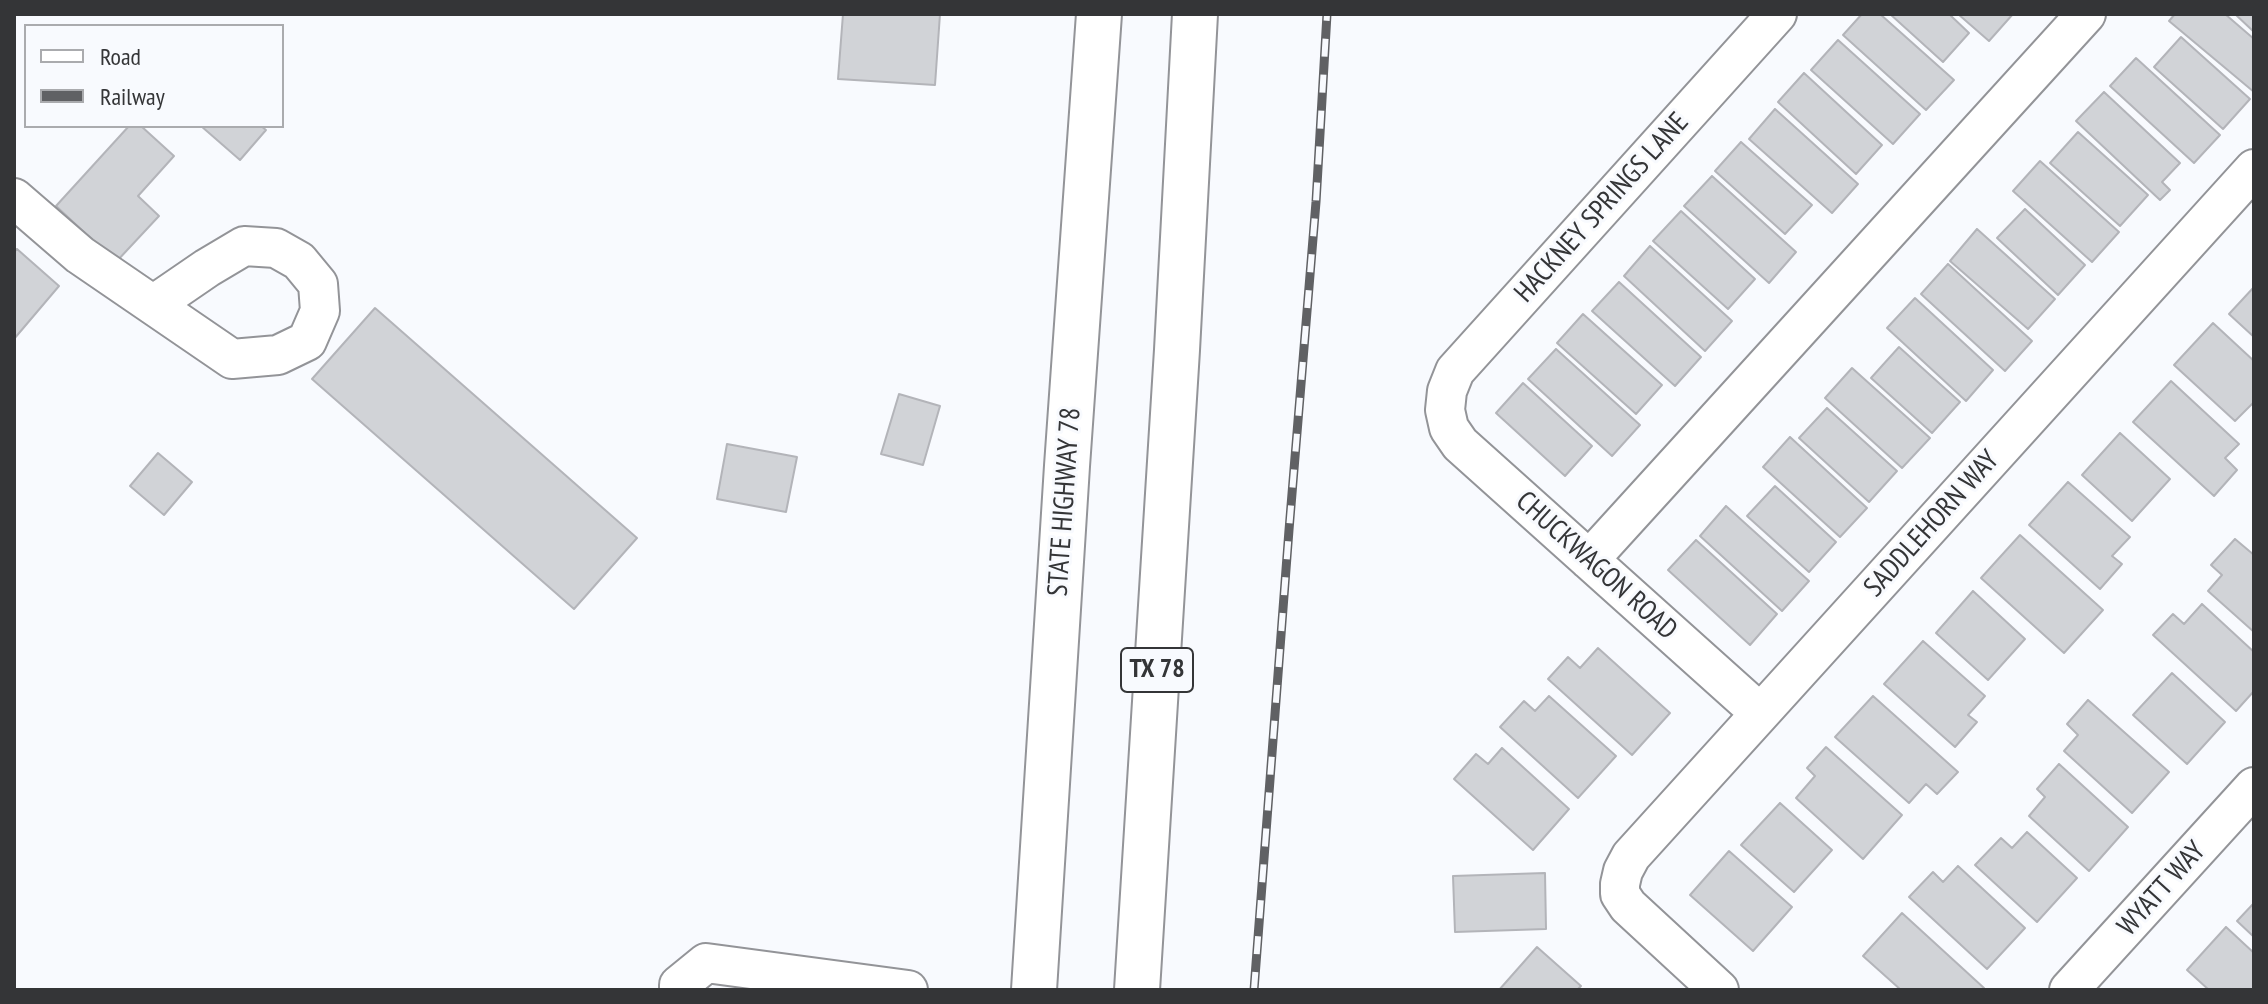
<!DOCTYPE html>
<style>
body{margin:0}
#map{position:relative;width:2268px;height:1004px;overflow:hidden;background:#f8fafe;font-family:"PT Sans Narrow",sans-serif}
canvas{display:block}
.frame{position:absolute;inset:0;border:16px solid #343537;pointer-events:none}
.legend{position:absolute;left:24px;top:24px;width:260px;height:104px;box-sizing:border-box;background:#f8fafe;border:2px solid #aaabae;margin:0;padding:10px 14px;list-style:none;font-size:24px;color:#343537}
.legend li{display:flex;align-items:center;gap:16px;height:40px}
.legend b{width:40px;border:2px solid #aaabae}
</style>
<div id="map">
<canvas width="2268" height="1004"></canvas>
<div class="frame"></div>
<ul class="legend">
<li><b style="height:10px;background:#fff"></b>Road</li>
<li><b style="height:10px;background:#606164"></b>Railway</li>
</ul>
</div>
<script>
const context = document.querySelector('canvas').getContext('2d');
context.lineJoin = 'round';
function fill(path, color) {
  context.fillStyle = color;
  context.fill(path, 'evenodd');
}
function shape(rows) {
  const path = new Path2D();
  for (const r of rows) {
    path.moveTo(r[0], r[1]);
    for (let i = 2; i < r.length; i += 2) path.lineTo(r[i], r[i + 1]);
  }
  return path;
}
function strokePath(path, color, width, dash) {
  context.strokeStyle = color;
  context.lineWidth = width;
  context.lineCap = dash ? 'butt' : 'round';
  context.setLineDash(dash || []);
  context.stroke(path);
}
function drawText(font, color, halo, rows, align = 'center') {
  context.font = font + ' "PT Sans Narrow",sans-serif';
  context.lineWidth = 6;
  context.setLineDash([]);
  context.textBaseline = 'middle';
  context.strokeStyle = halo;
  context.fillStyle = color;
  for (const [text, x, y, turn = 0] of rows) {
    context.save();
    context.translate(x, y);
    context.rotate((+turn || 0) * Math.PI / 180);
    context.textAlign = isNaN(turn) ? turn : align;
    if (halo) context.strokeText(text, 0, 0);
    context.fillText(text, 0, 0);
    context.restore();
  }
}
const building = shape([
 [843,14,940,14,935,85,838,79,843,14],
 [1862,14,1880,14,1954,80,1926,110,1843,35,1862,14],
 [1890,14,1949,14,1969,33,1943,62,1890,14],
 [1958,14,2013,14,1989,41,1958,14],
 [2175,14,2225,14,2254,39,2254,92,2169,21,2175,14],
 [2235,14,2254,14,2254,32,2235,14],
 [2181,37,2250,99,2223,129,2154,67,2181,37],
 [1838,40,1920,114,1893,144,1811,70,1838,40],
 [2136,58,2220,135,2194,163,2110,86,2136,58],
 [1804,73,1882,145,1856,174,1778,102,1804,73],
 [2104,92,2180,163,2162,182,2170,190,2160,200,2076,121,2104,92],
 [1775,109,1858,184,1832,213,1749,139,1775,109],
 [129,126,141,126,174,156,138,196,159,216,116,262,56,206,129,126],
 [201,126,261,126,266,130,240,160,201,126],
 [2078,132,2148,195,2120,226,2050,163,2078,132],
 [1741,142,1812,205,1785,234,1715,171,1741,142],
 [2040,161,2119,232,2092,262,2013,191,2040,161],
 [1712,176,1796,252,1769,283,1684,206,1712,176],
 [2025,209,2085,265,2058,295,1997,238,2025,209],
 [1681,211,1755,279,1728,309,1653,241,1681,211],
 [1977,229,2055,299,2028,329,1950,261,1977,229],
 [1650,246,1732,321,1705,351,1624,276,1650,246],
 [17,249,59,286,14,339,14,252,17,249],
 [1948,264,2032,341,2005,371,1921,294,1948,264],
 [1619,282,1701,357,1675,386,1592,311,1619,282],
 [2254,287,2254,337,2229,314,2254,287],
 [1915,298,1993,370,1966,401,1887,328,1915,298],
 [375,308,637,538,574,609,312,379,375,308],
 [1583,314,1662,385,1636,414,1557,343,1583,314],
 [2213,323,2254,361,2254,402,2235,421,2174,365,2213,323],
 [1899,347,1960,402,1932,433,1871,378,1899,347],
 [1556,349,1640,425,1612,456,1528,379,1556,349],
 [1852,368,1930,438,1902,468,1825,398,1852,368],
 [2171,381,2239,444,2225,458,2237,470,2214,496,2133,422,2171,381],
 [1523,383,1592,446,1565,476,1496,413,1523,383],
 [899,394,940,406,923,465,881,454,899,394],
 [1827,408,1897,471,1869,502,1799,438,1827,408],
 [2120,433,2170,479,2132,521,2082,475,2120,433],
 [1790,437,1867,508,1840,537,1763,467,1790,437],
 [727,444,797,457,786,512,717,499,727,444],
 [158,453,192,482,164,515,130,486,158,453],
 [2068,482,2130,537,2112,556,2122,564,2100,589,2029,525,2068,482],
 [1775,486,1836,542,1809,572,1747,516,1775,486],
 [1726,506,1809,581,1782,611,1700,536,1726,506],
 [2020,535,2103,610,2064,653,1981,578,2020,535],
 [2235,539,2254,555,2254,632,2208,591,2222,575,2211,565,2235,539],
 [1696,540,1777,614,1750,645,1668,570,1696,540],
 [1973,591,2025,639,1988,680,1936,633,1973,591],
 [2202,604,2254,652,2254,691,2236,711,2153,635,2173,614,2184,624,2202,604],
 [1923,641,1985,696,1968,715,1977,722,1955,747,1884,684,1923,641],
 [1598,648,1670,713,1632,755,1548,679,1568,657,1580,668,1598,648],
 [2172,673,2225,722,2187,764,2133,715,2172,673],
 [1549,696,1616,756,1578,798,1500,727,1524,701,1535,711,1549,696],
 [1873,696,1958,772,1937,794,1926,784,1909,803,1835,737,1873,696],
 [2088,700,2169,772,2132,813,2064,751,2078,735,2067,724,2088,700],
 [1826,747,1902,815,1863,859,1796,798,1815,776,1807,768,1826,747],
 [1502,748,1569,809,1533,850,1454,779,1476,754,1488,764,1502,748],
 [2059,764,2128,827,2089,871,2029,816,2045,797,2037,789,2059,764],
 [1780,803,1832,850,1794,892,1741,845,1780,803],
 [2027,832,2077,878,2037,922,1975,865,2001,838,2012,848,2027,832],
 [1729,851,1792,907,1753,951,1690,895,1729,851],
 [1958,866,2025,928,1987,969,1909,897,1933,872,1943,882,1958,866],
 [1545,873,1546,929,1455,932,1453,876,1545,873],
 [2254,903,2254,937,2237,921,2254,903],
 [1902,913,1984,988,1983,990,1901,990,1863,956,1902,913],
 [2226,927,2254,953,2254,990,2209,990,2187,970,2226,927],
 [1537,947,1581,986,1577,990,1499,990,1537,947]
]);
fill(building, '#d1d3d7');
strokePath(building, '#b3b4b9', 2);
const minor = shape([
 [14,198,80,255,232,359,278,355,307,341,320,311,318,284,299,261,276,248,244,246,207,268,153,305],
 [1589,560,2086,14],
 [1760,713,1460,444,1449,428,1445,410,1447,391,1455,371,1777,14],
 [679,990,679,985,706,963,908,990],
 [1719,990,1628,906,1620,894,1620,884,1623,871,1631,856,2254,169],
 [2069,990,2254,787]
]);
const major = shape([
 [1034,990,1067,466,1099,14],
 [1137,990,1177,350,1195,14]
]);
strokePath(minor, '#939498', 42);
strokePath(major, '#939498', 48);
strokePath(minor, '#fff', 38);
strokePath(major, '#fff', 44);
const rail = shape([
 [1254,990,1289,530,1316,202,1327,14]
]);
strokePath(rail, '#606164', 9);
strokePath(rail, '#f8fafe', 6, [18]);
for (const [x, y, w] of [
 [1157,670,72]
]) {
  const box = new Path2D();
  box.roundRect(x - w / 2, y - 22, w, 44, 6);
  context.fillStyle = '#f8fafe';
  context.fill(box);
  strokePath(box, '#343537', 2);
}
drawText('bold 26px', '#343537', null, [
 ["TX 78",1157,670]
]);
drawText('28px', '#343537', '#f8fafe', [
 ["HACKNEY SPRINGS LANE",1602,208,-48],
 ["STATE HIGHWAY 78",1065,502,-86],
 ["SADDLEHORN WAY",1932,524,-48],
 ["CHUCKWAGON ROAD",1596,566,42],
 ["WYATT WAY",2162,889,-48]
]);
</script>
